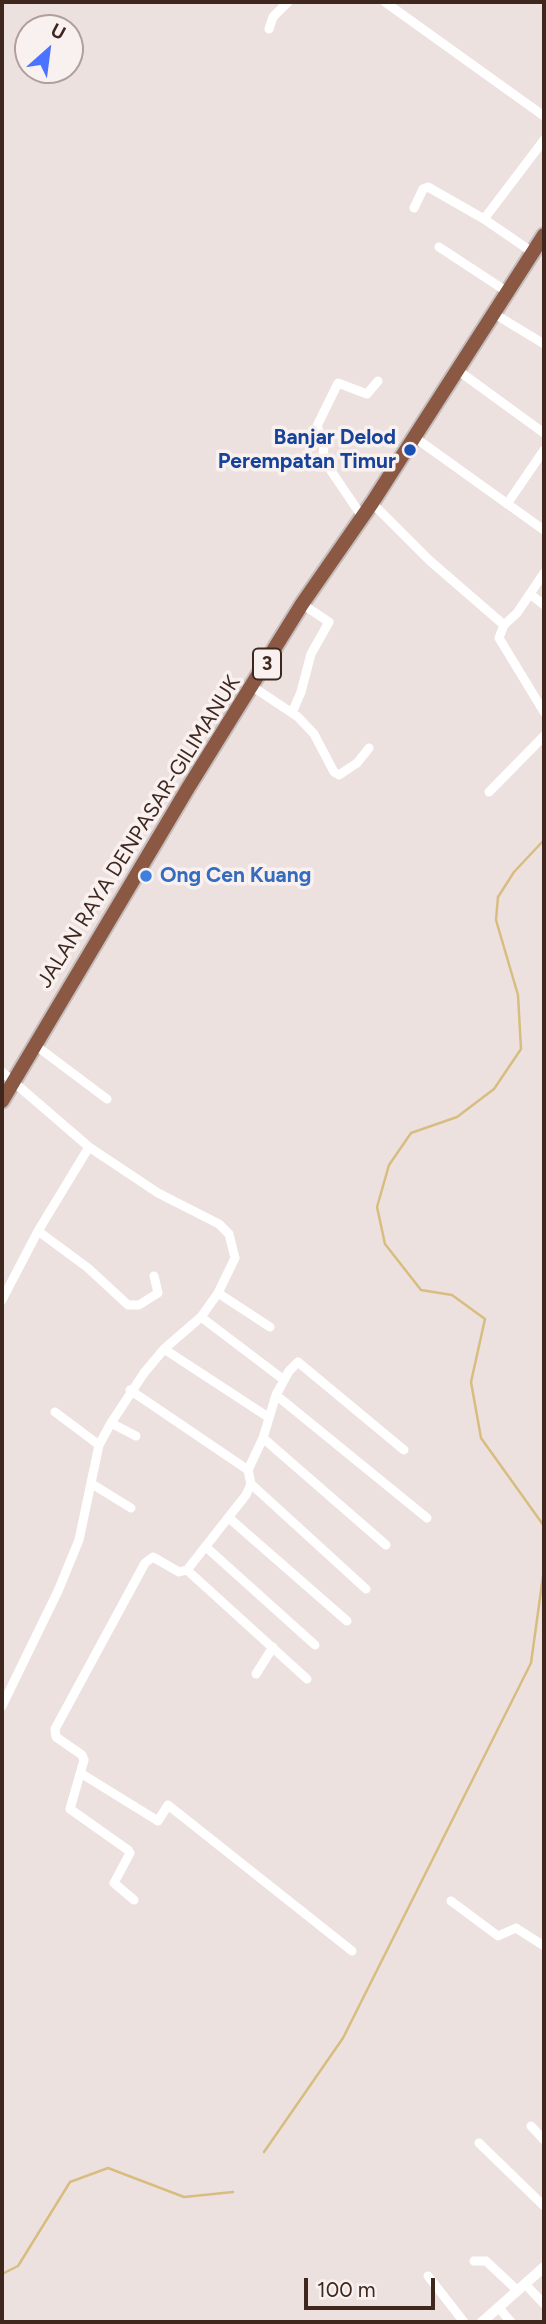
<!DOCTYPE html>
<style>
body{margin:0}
#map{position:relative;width:546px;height:2324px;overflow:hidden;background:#ede1e0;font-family:Figtree,sans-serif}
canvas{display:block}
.frame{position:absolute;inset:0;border:4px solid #3f271e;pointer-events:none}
.north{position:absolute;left:14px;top:14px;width:70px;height:70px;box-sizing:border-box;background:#f9f1f0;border:2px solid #afa09c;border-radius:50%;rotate:28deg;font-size:19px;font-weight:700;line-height:28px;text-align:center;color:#3f271e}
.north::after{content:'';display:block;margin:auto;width:24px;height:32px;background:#4b73ff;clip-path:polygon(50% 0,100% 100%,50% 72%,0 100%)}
.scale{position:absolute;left:304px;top:2278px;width:131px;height:32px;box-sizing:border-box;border:4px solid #3f271e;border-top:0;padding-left:9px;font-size:21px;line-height:24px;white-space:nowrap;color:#3f271e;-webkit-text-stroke:5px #f9f1f0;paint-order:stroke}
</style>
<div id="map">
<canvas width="546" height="2324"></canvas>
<div class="frame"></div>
<div class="north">U</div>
<div class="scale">100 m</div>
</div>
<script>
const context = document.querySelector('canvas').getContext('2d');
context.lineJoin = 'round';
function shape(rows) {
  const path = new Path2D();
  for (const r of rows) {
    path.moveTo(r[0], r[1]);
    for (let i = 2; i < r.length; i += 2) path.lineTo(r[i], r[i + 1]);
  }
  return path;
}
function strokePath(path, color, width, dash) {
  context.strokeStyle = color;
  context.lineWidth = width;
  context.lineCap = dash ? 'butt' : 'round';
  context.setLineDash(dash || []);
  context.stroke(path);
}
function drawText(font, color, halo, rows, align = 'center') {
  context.font = font + ' Figtree,sans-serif';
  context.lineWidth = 7;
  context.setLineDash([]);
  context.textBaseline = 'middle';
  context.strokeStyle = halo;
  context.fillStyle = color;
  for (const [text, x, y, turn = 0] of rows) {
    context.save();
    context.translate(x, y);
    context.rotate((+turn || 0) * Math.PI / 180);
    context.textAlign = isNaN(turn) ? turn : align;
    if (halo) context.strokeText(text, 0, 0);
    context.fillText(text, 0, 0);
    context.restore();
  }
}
strokePath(shape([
 [544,840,514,872,498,897,496,920,518,995,521,1049,494,1089,457,1117,411,1133,389,1165,377,1207,385,1244,421,1290,452,1295,485,1319,471,1382,481,1438,544,1526],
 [264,2152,343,2038,531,1663,544,1569],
 [2,2274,18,2266,70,2182,108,2168,184,2197,233,2192]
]), '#d8bd81', 2.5);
const trunk = shape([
 [2,1101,188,788,302,604,372,503,544,235]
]);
strokePath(trunk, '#c5bebc', 18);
strokePath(shape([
 [385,2,544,116],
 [269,29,273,17,288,2],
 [414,208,423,189,428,187,484,219,532,252],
 [484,219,544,140],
 [439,247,506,291],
 [493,313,544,344],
 [456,369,544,433],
 [414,437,544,530],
 [372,503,429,560,504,625],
 [507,504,544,450],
 [363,518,323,459,324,444,317,426,338,383,367,394,378,381],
 [544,573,517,613,504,625,499,638,544,712],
 [530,594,544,605],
 [253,687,298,717,314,734,334,772,339,775,357,763,369,748],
 [292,713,301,692,311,654,329,622,302,604],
 [489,792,544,736],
 [35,1045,107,1099],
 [2,1072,89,1147,158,1193,219,1224,229,1234,235,1258,218,1293,201,1317,164,1349,144,1373,111,1423,99,1445,79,1540,58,1591,2,1706],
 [38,1231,88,1268,128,1305,139,1305,158,1293,154,1276],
 [218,1293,270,1327],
 [2,1300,38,1231,89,1147],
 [201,1317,284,1380],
 [164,1349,268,1417],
 [130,1390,248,1470,251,1484,246,1495,187,1570,307,1679],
 [276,1395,427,1518],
 [55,1412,99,1445],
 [111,1423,136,1436],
 [263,1438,386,1545],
 [248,1470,263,1438,276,1395,289,1371,298,1362,404,1450],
 [92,1484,131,1508],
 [251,1484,366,1589],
 [229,1518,347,1621],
 [206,1547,315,1645],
 [256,1674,273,1647],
 [82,1774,158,1821,168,1805,352,1951],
 [134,1900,114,1883,130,1853,128,1850,70,1809,84,1760,82,1755,56,1737,55,1729,145,1563,153,1557,179,1572,187,1570],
 [451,1901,498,1936,516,1928,544,1946],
 [531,2126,544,2140],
 [479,2143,544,2206],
 [474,2261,486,2261,518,2291],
 [428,2276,464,2322],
 [525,2284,544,2304],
 [499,2308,511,2322]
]), '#fff', 9);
strokePath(shape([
 [482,2322,544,2267]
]), '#fff', 10);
strokePath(trunk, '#8a5843', 14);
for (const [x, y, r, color] of [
 [410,450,7,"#1a4fb4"],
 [146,876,7,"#3f7fe0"]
]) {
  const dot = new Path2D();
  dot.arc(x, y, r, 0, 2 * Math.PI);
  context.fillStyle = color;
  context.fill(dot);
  strokePath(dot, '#f9f1f0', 2.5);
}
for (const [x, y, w] of [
 [267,664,28]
]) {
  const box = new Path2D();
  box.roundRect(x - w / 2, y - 15.5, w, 31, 5);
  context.fillStyle = '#f9f1f0';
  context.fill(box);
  strokePath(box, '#3f271e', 2);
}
drawText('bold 19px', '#3f271e', null, [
 ["3",267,664]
]);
drawText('bold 21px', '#164399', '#f9f1f0', [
 ["Banjar Delod",396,438],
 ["Perempatan Timur",396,462]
], 'right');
drawText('21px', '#3f271e', '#f9f1f0', [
 ["JALAN RAYA DENPASAR-GILIMANUK",139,832,-58]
]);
drawText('bold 21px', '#366cbe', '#f9f1f0', [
 ["Ong Cen Kuang",160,876]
], 'left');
</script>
